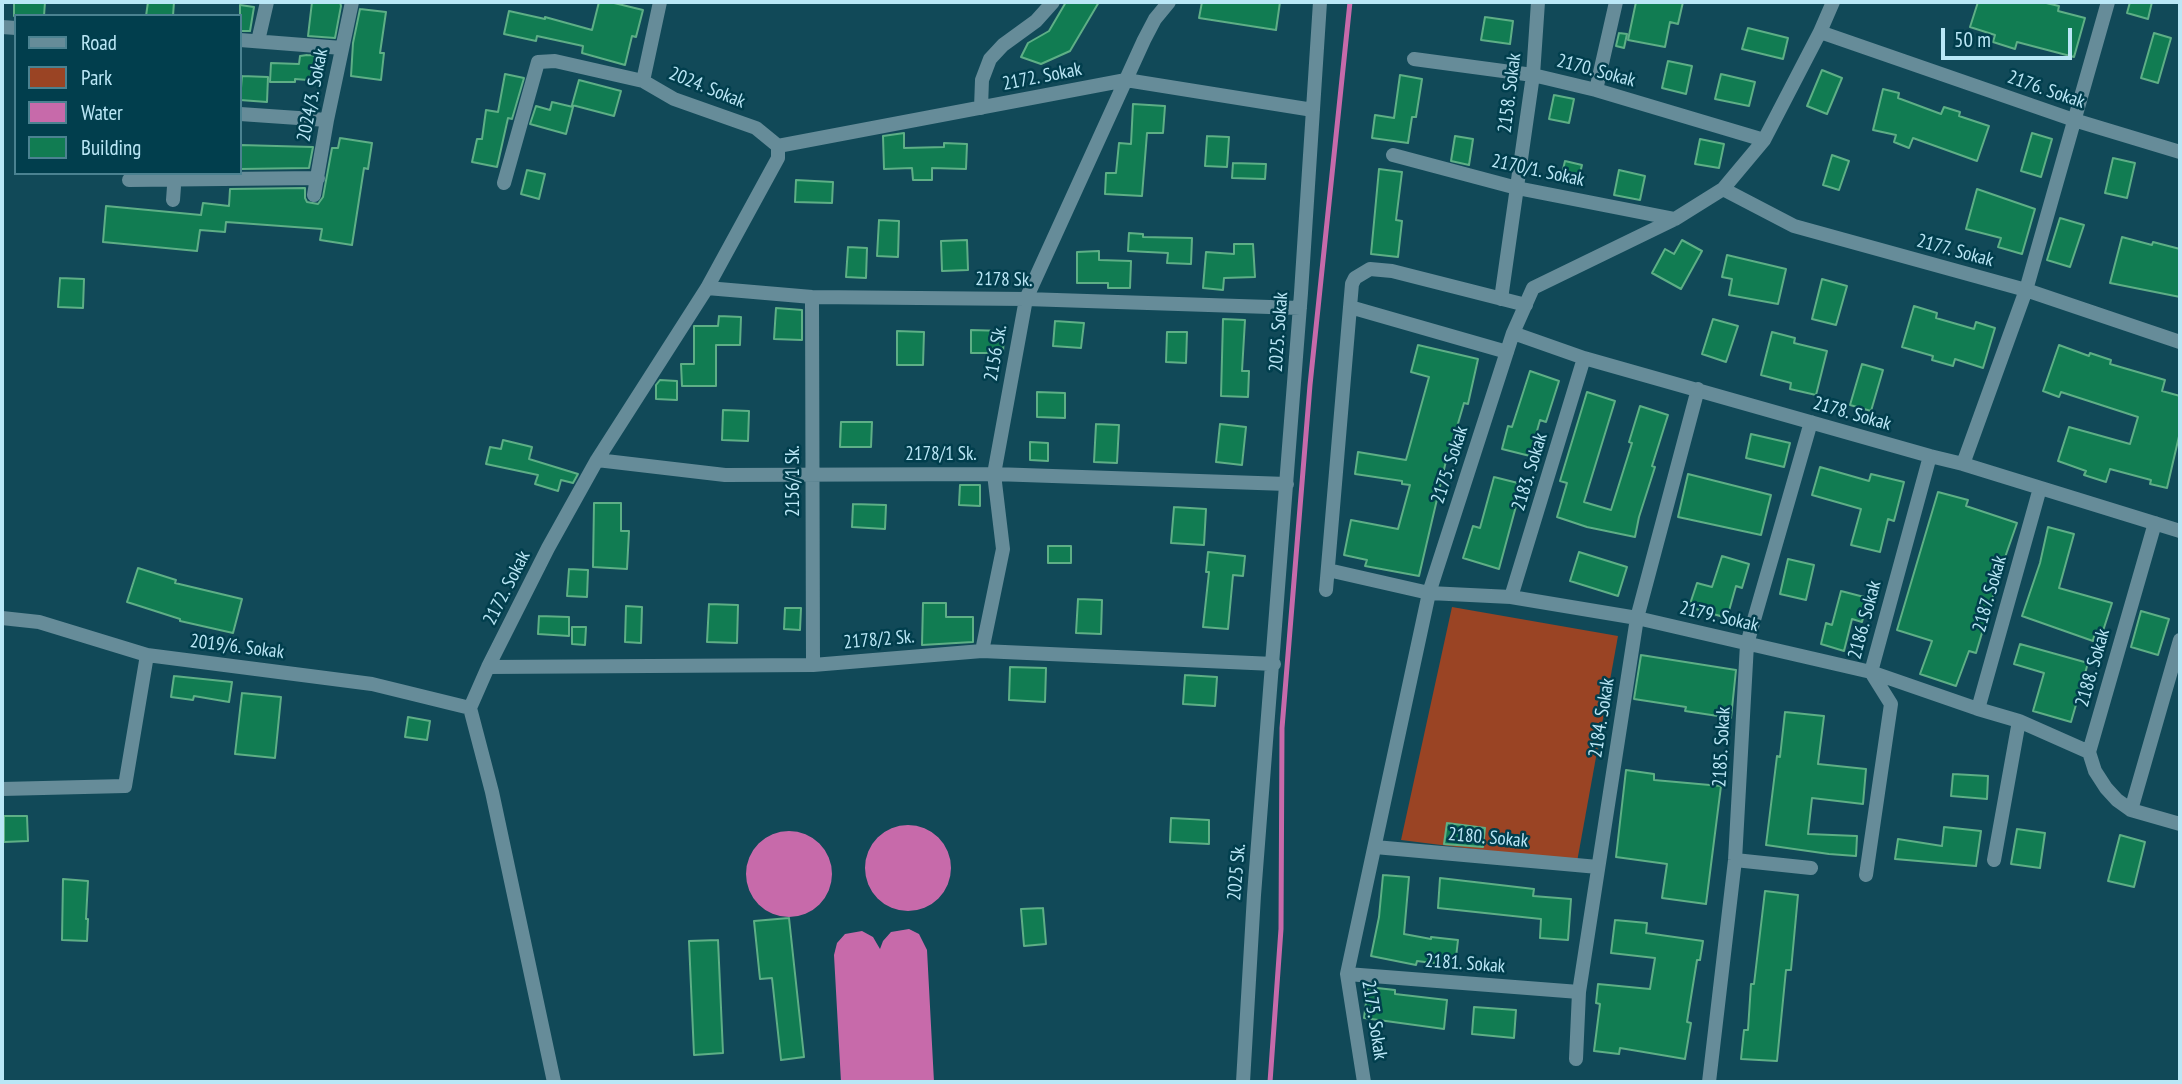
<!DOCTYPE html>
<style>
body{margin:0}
#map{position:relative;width:2182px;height:1084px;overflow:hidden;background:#114958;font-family:"PT Sans Narrow",sans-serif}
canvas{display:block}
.frame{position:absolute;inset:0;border:4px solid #bae7f6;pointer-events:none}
.legend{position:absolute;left:14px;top:14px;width:228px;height:161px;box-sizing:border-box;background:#013e4d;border:2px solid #4b8291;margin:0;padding:9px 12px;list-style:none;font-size:21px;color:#bae7f6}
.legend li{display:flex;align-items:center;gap:14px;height:35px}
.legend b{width:35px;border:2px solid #4b8291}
.scale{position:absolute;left:1941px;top:28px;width:131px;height:32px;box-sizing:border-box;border:4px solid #bae7f6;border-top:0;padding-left:9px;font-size:21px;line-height:24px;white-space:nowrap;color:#bae7f6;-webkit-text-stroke:5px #013e4d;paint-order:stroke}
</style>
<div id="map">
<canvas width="2182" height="1084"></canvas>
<div class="frame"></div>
<ul class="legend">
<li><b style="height:9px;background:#668c99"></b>Road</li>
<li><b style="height:19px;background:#9a4424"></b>Park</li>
<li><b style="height:19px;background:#c76aaa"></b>Water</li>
<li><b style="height:19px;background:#117c52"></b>Building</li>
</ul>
<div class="scale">50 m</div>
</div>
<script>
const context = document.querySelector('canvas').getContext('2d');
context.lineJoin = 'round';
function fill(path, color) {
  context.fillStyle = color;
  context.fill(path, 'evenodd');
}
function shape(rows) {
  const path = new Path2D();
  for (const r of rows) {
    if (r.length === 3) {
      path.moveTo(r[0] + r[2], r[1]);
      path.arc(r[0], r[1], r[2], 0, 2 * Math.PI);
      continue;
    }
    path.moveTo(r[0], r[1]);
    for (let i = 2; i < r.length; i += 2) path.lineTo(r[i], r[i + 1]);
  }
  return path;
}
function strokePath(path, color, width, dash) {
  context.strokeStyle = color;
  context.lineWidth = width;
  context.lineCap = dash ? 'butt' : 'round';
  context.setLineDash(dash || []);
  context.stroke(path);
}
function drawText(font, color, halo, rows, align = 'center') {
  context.font = font + ' "PT Sans Narrow",sans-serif';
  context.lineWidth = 5;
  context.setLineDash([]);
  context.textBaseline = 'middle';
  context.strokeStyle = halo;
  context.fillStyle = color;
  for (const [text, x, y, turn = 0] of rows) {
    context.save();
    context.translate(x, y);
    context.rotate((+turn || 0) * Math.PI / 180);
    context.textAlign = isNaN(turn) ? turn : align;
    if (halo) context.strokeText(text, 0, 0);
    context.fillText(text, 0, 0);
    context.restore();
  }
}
fill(shape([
 [1452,607,1618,636,1577,862,1401,840]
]), '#9a4424');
fill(shape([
 [908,868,43],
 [789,874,43],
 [909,929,919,934,927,950,934,1082,841,1082,834,955,837,943,845,934,862,931,873,937,880,949,883,941,891,932]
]), '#c76aaa');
strokePath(shape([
 [1270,1082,1281,929,1282,728,1310,385,1350,2]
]), '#c76aaa', 5);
const building = shape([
 [14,2,45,2,44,16,14,16,14,2],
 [148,2,174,2,173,16,146,16,148,2],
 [312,2,340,2,341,6,335,38,308,36,312,2],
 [599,2,610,2,643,10,636,37,632,36,625,65,582,53,583,46,537,36,536,41,504,34,509,11,545,19,545,17,592,30,599,2],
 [1066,2,1099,2,1070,51,1041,64,1021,57,1028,43,1049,31,1066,2],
 [1202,2,1280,2,1276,30,1199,18,1202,2],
 [1636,2,1683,2,1678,24,1670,22,1665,47,1628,40,1636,2],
 [1978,2,2042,2,2059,6,2058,11,2085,18,2074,57,2017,42,2015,49,1993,42,1995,35,1970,27,1978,2],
 [2130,2,2152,2,2148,19,2127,13,2130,2],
 [240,5,254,7,250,31,240,31,240,5],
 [360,9,386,12,380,53,384,53,381,80,351,76,353,43,360,9],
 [1485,17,1513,21,1510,44,1481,40,1485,17],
 [1748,28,1788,38,1783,59,1742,49,1748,28],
 [1619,33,1627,34,1624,48,1616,46,1619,33],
 [2154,33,2171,38,2158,83,2141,78,2154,33],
 [307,55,323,56,321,81,295,79,295,82,270,82,271,63,299,64,300,56,307,55],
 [1668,61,1692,66,1686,94,1662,88,1668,61],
 [1822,70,1842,78,1827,114,1807,106,1822,70],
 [505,74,524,78,512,119,508,118,497,167,472,162,477,139,482,139,486,110,498,112,505,74],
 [1721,74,1755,82,1749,106,1715,99,1721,74],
 [1400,75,1422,79,1416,117,1412,117,1408,143,1372,138,1375,115,1394,118,1400,75],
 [242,76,268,77,267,102,240,100,242,76],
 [579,80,621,91,614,116,572,105,579,80],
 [1883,89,1899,93,1898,98,1941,114,1944,107,1960,112,1959,116,1989,126,1977,161,1913,138,1909,148,1894,142,1896,135,1873,130,1883,89],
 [1554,95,1574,99,1569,123,1549,119,1554,95],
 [552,102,573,107,566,134,530,124,536,106,550,110,552,102],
 [1133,104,1165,106,1163,133,1147,133,1142,196,1105,194,1106,173,1116,173,1119,143,1131,144,1133,104],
 [904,133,904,148,944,147,944,143,967,144,966,169,932,168,932,180,913,180,912,168,884,169,883,136,904,133],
 [2032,133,2052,139,2041,177,2021,171,2032,133],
 [1207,136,1229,137,1227,167,1205,166,1207,136],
 [1455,136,1473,139,1469,165,1451,161,1455,136],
 [340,138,372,143,368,169,364,168,352,245,320,240,322,229,226,222,225,232,200,230,197,251,103,242,106,206,201,215,203,203,229,206,230,189,305,188,305,198,307,202,318,204,323,197,332,148,338,148,340,138],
 [1700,139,1724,144,1719,168,1695,164,1700,139],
 [240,145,313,147,309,168,240,169,240,145],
 [1832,155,1849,161,1839,190,1823,185,1832,155],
 [2113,158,2135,163,2127,198,2105,193,2113,158],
 [1565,161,1582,165,1577,185,1560,182,1565,161],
 [1233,163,1266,164,1265,179,1232,178,1233,163],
 [1379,169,1402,172,1396,220,1402,221,1398,257,1371,254,1379,169],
 [527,170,545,174,539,199,521,194,527,170],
 [1619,170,1645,176,1640,200,1614,195,1619,170],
 [796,180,833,182,832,203,795,202,796,180],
 [1977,189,2035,209,2022,254,1998,247,2001,238,1966,229,1977,189],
 [2060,218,2084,225,2070,267,2047,260,2060,218],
 [879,220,899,221,898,257,877,256,879,220],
 [1129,233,1143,234,1143,237,1192,238,1191,264,1167,263,1168,253,1128,251,1129,233],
 [2122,237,2152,245,2153,242,2180,249,2180,297,2110,283,2122,237],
 [967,240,968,270,942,271,941,241,967,240],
 [1682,240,1702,251,1681,289,1652,273,1665,249,1674,254,1682,240],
 [1234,244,1253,244,1255,277,1224,278,1223,290,1203,288,1206,252,1234,254,1234,244],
 [848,247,867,248,866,278,846,277,848,247],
 [1099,251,1099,260,1131,261,1130,288,1108,288,1108,283,1077,283,1077,252,1099,251],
 [1727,255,1786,269,1778,304,1729,295,1732,279,1722,277,1727,255],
 [60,278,84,279,83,308,58,307,60,278],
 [1822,279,1847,286,1836,325,1812,319,1822,279],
 [1914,306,1937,313,1936,318,1974,329,1976,322,1995,328,1983,368,1955,359,1953,366,1932,360,1933,356,1902,347,1914,306],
 [776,308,802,310,802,340,774,339,776,308],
 [719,316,741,317,740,345,716,345,716,386,682,386,681,364,694,364,694,326,718,326,719,316],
 [1223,319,1245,320,1242,371,1249,371,1248,397,1221,396,1223,319],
 [1713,319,1738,326,1726,362,1702,354,1713,319],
 [1055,321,1084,323,1081,348,1053,346,1055,321],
 [971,330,1004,331,1003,353,971,353,971,330],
 [897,331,924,332,923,365,897,365,897,331],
 [1167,332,1187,332,1186,363,1166,362,1167,332],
 [1772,332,1795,338,1794,343,1827,351,1816,395,1790,389,1791,383,1761,375,1772,332],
 [1418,345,1478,359,1468,404,1464,403,1447,461,1446,461,1419,576,1365,566,1367,560,1344,555,1351,520,1398,529,1410,485,1402,484,1402,481,1355,474,1358,452,1406,460,1429,377,1411,372,1418,345],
 [2059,345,2089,356,2090,353,2111,360,2110,364,2165,380,2162,391,2180,396,2180,432,2167,488,2150,484,2151,480,2110,469,2106,482,2084,475,2086,471,2058,461,2069,427,2130,444,2138,417,2061,392,2059,397,2043,391,2059,345],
 [1862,364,1883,370,1871,411,1850,405,1862,364],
 [1530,371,1559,381,1546,422,1540,420,1530,456,1502,449,1508,426,1512,427,1530,371],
 [660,380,677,381,677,400,656,399,656,385,660,380],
 [1037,392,1065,393,1065,418,1037,417,1037,392],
 [1587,392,1615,401,1584,502,1611,510,1632,443,1629,442,1640,406,1668,415,1652,466,1655,467,1639,517,1635,537,1587,527,1557,517,1567,483,1560,481,1587,392],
 [723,410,749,411,748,441,722,440,723,410],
 [841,422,872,422,871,447,840,447,841,422],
 [1096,424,1119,425,1117,463,1094,462,1096,424],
 [1220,424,1246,427,1242,465,1216,462,1220,424],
 [1751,434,1790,443,1784,467,1746,458,1751,434],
 [503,440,532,447,529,459,578,474,573,483,561,480,558,491,535,484,538,475,486,464,490,447,501,449,503,440],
 [1030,442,1048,443,1048,461,1030,460,1030,442],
 [1820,467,1869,481,1871,474,1904,482,1894,521,1888,519,1880,552,1851,545,1861,509,1812,495,1820,467],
 [1688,474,1771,495,1761,535,1678,517,1688,474],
 [1494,477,1522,484,1499,569,1463,558,1473,526,1480,528,1494,477],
 [960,485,980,485,980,506,959,505,960,485],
 [1938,492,1968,500,1966,506,2017,523,2002,566,1976,653,1969,651,1956,686,1920,674,1932,641,1897,630,1938,492],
 [594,503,621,503,621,531,629,531,627,569,593,567,594,503],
 [853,504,886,505,885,529,852,527,853,504],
 [1174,507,1206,509,1204,545,1171,543,1174,507],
 [2048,527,2074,534,2059,588,2112,603,2102,634,2095,632,2093,641,2022,616,2040,563,2048,527],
 [1048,546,1071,546,1071,563,1048,563,1048,546],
 [1208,552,1245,556,1243,576,1233,575,1228,629,1203,627,1209,572,1206,572,1208,552],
 [1579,552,1627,567,1618,596,1570,581,1579,552],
 [1722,556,1749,564,1742,588,1736,586,1727,618,1689,607,1697,583,1712,587,1722,556],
 [1788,559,1814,565,1806,600,1780,594,1788,559],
 [138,568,176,580,175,583,242,599,233,633,180,621,180,619,127,602,138,568],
 [569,569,588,570,587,597,567,596,569,569],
 [1841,591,1868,598,1862,622,1852,619,1844,651,1821,644,1826,623,1832,625,1841,591],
 [1078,599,1102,600,1101,634,1076,633,1078,599],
 [923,603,946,603,946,617,973,617,973,642,922,645,923,603],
 [709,604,738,605,737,643,707,642,709,604],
 [626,606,642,607,641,643,625,642,626,606],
 [785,608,801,608,800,630,784,629,785,608],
 [2141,611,2169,619,2158,655,2131,647,2141,611],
 [539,616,569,617,569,636,538,634,539,616],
 [572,627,586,627,585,645,572,644,572,627],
 [2020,644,2088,663,2071,722,2033,711,2044,673,2014,664,2020,644],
 [1641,655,1736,670,1731,718,1685,711,1686,707,1634,699,1641,655],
 [1010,667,1046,668,1045,702,1009,700,1010,667],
 [1185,675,1217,677,1215,706,1183,704,1185,675],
 [174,676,232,682,229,702,194,696,193,700,171,697,174,676],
 [242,693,281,697,275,758,235,754,242,693],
 [1785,712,1824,716,1818,764,1866,769,1863,804,1812,798,1808,834,1857,836,1856,856,1829,854,1766,845,1777,756,1780,757,1785,712],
 [408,717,430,721,427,740,405,737,408,717],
 [1626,770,1654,774,1654,780,1721,786,1706,904,1662,898,1667,864,1616,857,1626,770],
 [1953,774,1988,776,1987,799,1951,796,1953,774],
 [4,816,27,816,28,841,4,842,4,816],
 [1171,818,1209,820,1209,844,1170,842,1171,818],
 [1447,823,1485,828,1483,847,1444,844,1447,823],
 [1944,827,1981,831,1976,866,1895,859,1898,839,1942,846,1944,827],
 [2017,829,2045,833,2040,868,2011,864,2017,829],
 [2120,835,2145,842,2134,887,2108,881,2120,835],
 [1383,875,1409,877,1404,934,1431,939,1431,937,1458,940,1455,966,1417,961,1416,965,1371,956,1379,917,1383,875],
 [1440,878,1534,889,1533,896,1571,899,1568,940,1540,938,1541,919,1438,908,1440,878],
 [63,879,88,881,86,919,88,919,87,941,62,940,63,879],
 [1765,891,1798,895,1791,970,1786,970,1777,1061,1741,1059,1744,1030,1748,1030,1751,984,1754,984,1765,891],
 [1043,908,1046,944,1024,946,1021,909,1043,908],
 [789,918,804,1057,781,1060,772,978,760,979,754,921,789,918],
 [1615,920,1647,923,1646,933,1703,941,1700,960,1697,960,1687,1022,1691,1023,1685,1059,1620,1048,1619,1054,1594,1051,1600,1004,1596,1003,1598,984,1650,989,1655,958,1611,953,1615,920],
 [718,940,723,1053,694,1055,689,941,718,940],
 [1368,987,1395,990,1395,994,1447,1000,1444,1029,1364,1018,1368,987],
 [1474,1007,1516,1010,1514,1038,1472,1034,1474,1007]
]);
fill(building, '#117c52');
strokePath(building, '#5eaf86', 2);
strokePath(shape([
 [2,27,16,28],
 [1820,32,2074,120,2180,152],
 [240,40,342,48],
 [258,41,267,2],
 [1414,59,1533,75,1596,90,1764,140],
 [1596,90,1616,2],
 [981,108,982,80,990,59,1003,45,1036,21,1053,2],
 [240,114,327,120],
 [778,146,1126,80,1313,110],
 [1393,155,1517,188,1675,219],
 [129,180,318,178],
 [504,183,538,62,555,61,643,81],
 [1723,189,1794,226,2026,290,2180,342],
 [314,195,327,120,352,2],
 [173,200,175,173],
 [707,288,812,297,1026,299,1300,308],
 [812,297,813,665],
 [1501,299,1533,75,1538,2],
 [1350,307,1507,352],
 [1513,333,1584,358,1930,456,1963,464,2180,531],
 [597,460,725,475,994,474,1287,484],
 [1963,464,2026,290,2108,2],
 [2155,523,2089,752,2095,771,2106,788,2117,800,2131,810,2180,824],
 [1328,570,1429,593,1511,597,1637,618,1871,672,1978,709,2019,721,2089,752],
 [1326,590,1350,307,1352,284,1355,278,1370,269,1392,271,1526,305],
 [1511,597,1584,358],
 [2,618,39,622,147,655,372,684,470,708],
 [982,651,1003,549,994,474,1026,299,1144,40,1155,19,1169,2],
 [488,667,813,665,982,651,1274,664],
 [1978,709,2040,488],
 [2,789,125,786,147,655],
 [2131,810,2180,640],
 [1375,847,1598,867],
 [1735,860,1811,868],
 [1994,860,2019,721],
 [1866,875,1891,704,1871,672,1930,456],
 [1347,974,1579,992],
 [1576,1059,1579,992,1637,618,1698,389],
 [554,1082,492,792,470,708,488,667,548,548,597,460,707,288,778,158,778,146,756,128,674,99,643,81,660,2],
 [1243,1082,1254,895,1301,293,1320,2],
 [1364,1082,1347,974,1429,593,1513,333,1533,288,1675,219,1723,189,1764,140,1820,32,1833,2],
 [1709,1082,1735,860,1747,644,1811,422]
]), '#668c99', 14);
drawText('19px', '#bae7f6', '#013e4d', [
 ["2170. Sokak",1596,71,15],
 ["2172. Sokak",1042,77,-11],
 ["2024. Sokak",707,88,22],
 ["2176. Sokak",2046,90,19],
 ["2158. Sokak",1510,93,-83],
 ["2024/3. Sokak",313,95,-79],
 ["2170/1. Sokak",1538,171,12],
 ["2177. Sokak",1955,251,15],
 ["2178 Sk.",1004,280,1],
 ["2025. Sokak",1279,332,-86],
 ["2156 Sk.",996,353,-80],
 ["2178. Sokak",1852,414,16],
 ["2178/1 Sk.",941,455],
 ["2175. Sokak",1450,465,-72],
 ["2183. Sokak",1530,472,-73],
 ["2156/1 Sk.",794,481,-90],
 ["2172. Sokak",507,588,-63],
 ["2187. Sokak",1990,594,-74],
 ["2179. Sokak",1719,617,13],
 ["2186. Sokak",1865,620,-75],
 ["2178/2 Sk.",879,640,-5],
 ["2019/6. Sokak",237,647,7],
 ["2188. Sokak",2093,668,-74],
 ["2184. Sokak",1602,718,-81],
 ["2185. Sokak",1722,747,-87],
 ["2180. Sokak",1488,838,5],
 ["2025 Sk.",1237,872,-85],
 ["2181. Sokak",1465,964,4],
 ["2175. Sokak",1374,1020,81]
]);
</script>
